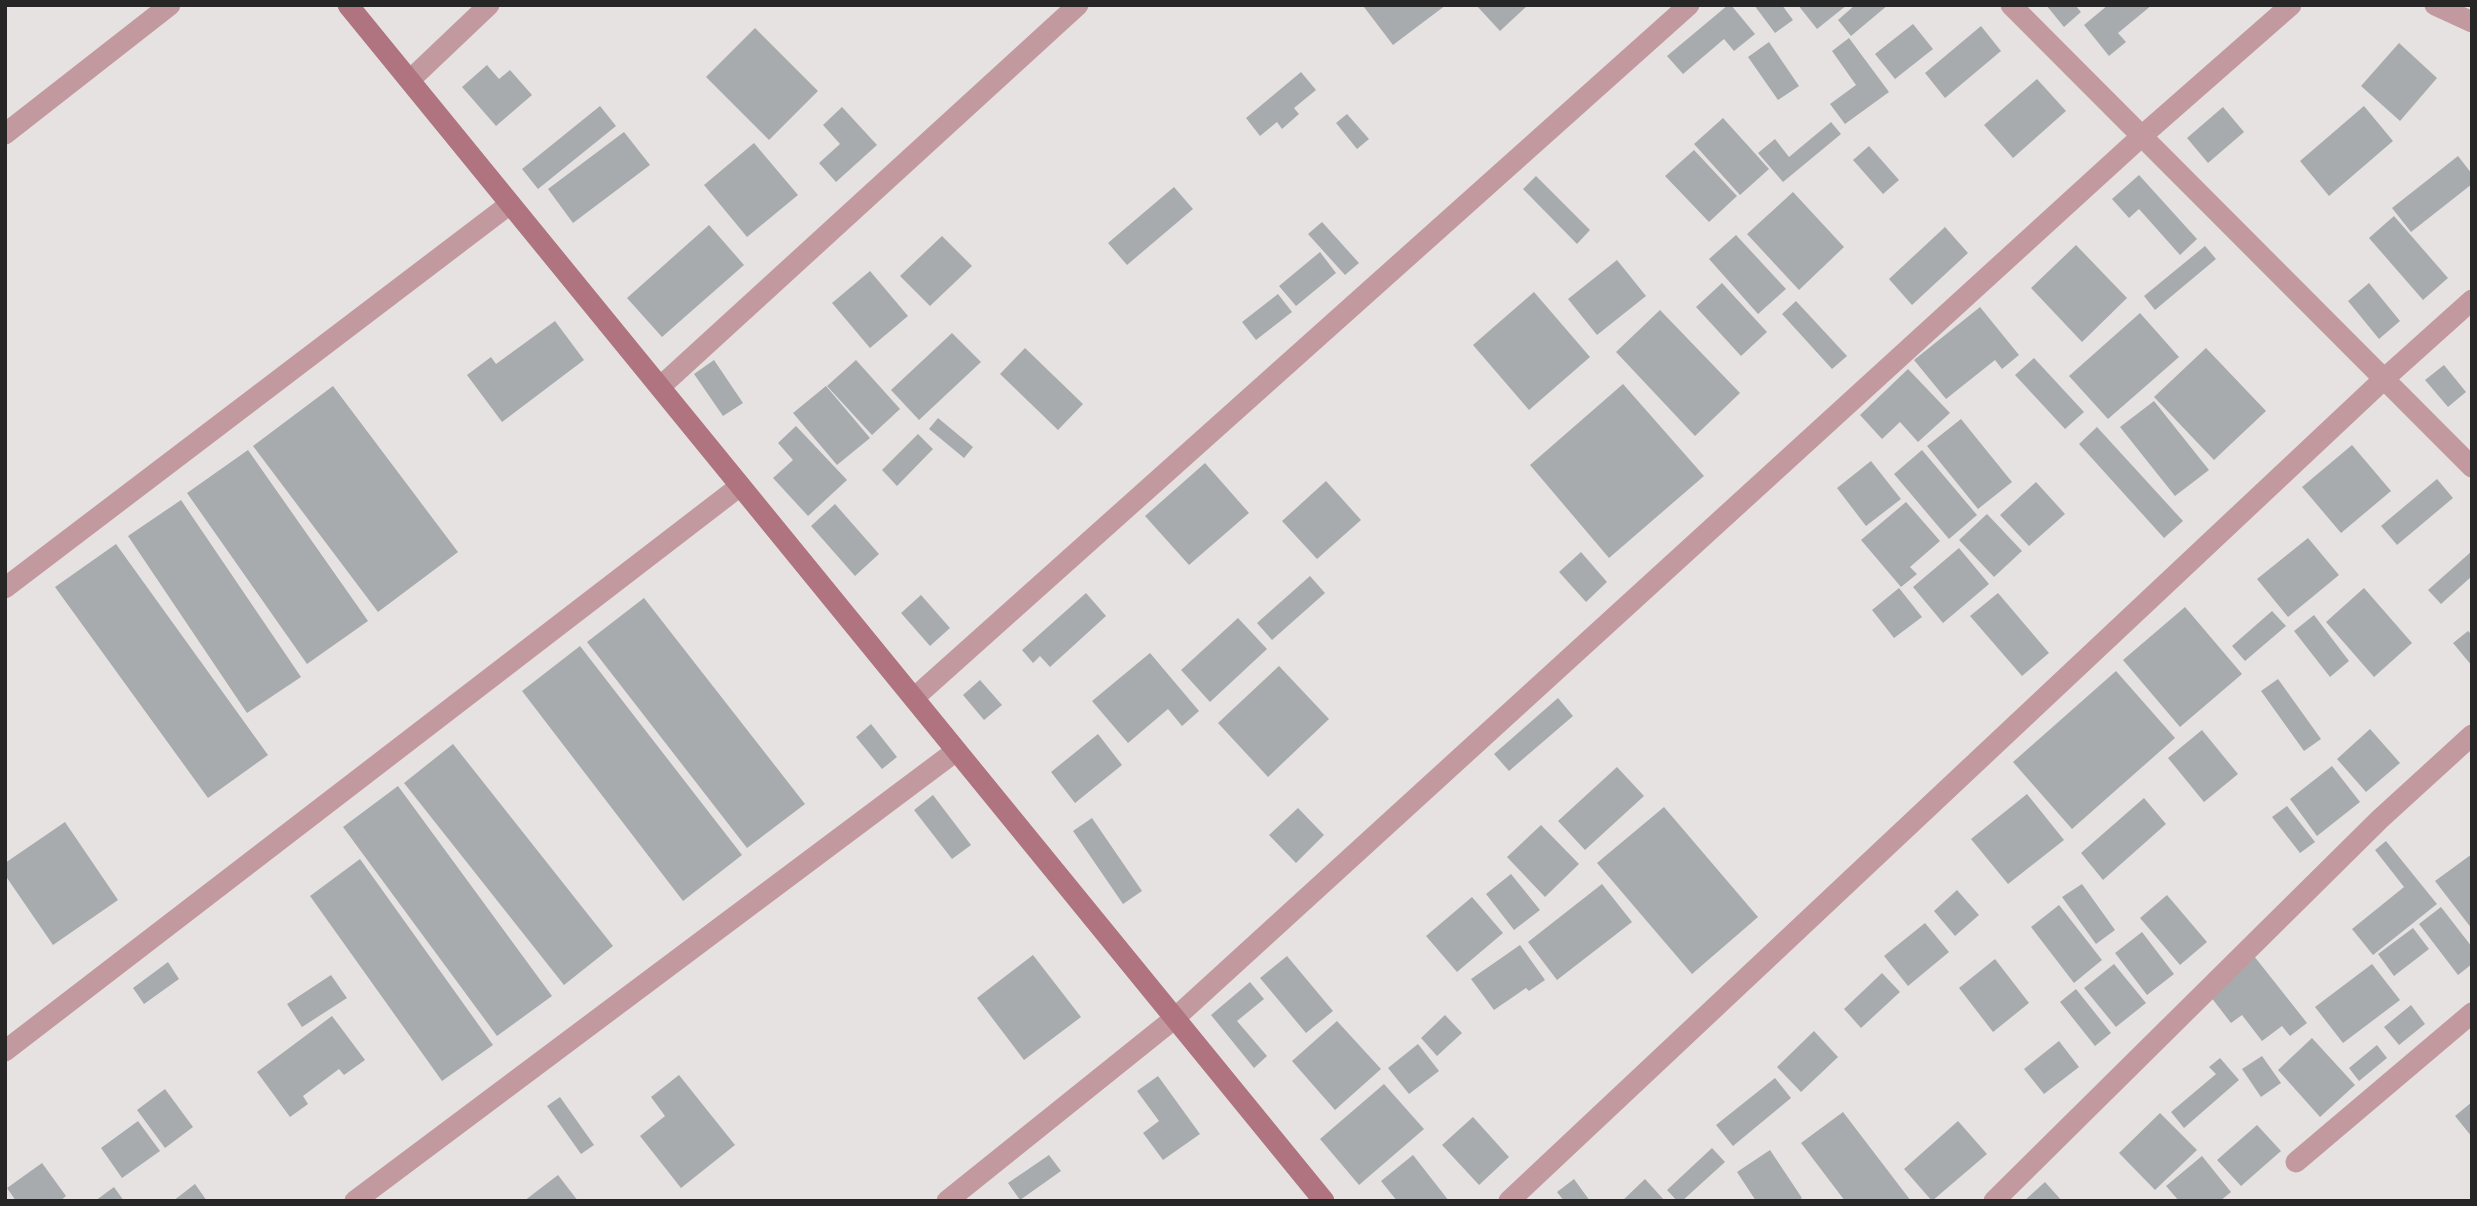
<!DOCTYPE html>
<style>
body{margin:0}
#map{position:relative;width:2477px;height:1206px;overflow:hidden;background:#e6e2e2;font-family:Merriweather,serif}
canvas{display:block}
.frame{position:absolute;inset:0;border:7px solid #272626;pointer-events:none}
</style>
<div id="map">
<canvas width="2477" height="1206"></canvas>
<div class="frame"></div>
</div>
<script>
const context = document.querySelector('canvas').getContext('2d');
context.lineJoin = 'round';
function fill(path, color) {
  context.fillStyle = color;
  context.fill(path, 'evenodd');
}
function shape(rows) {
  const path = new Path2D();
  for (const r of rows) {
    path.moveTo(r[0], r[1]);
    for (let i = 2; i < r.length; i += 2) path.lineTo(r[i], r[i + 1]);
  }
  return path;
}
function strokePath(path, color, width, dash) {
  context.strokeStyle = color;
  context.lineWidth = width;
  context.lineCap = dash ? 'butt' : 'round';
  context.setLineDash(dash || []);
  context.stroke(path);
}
fill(shape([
 [1367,5,1446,5,1393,45,1364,7],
 [1476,5,1528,5,1500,31],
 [1728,5,1731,5,1755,34,1734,51,1724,39,1683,74,1667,56],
 [1754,5,1782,5,1793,20,1775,33],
 [1798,5,1819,7,1847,5,1817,29],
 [1855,5,1888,5,1851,36,1838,20],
 [2046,5,2075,5,2081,12,2064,27],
 [2108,5,2152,5,2118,33,2126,42,2109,56,2084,25],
 [1913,24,1933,49,1895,79,1875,54],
 [1981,26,2001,51,1945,98,1925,73],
 [755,28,818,91,769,140,706,77],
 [1849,38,1889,92,1845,124,1830,104,1856,85,1832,51],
 [1769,42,1799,86,1778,100,1748,57],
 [2399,43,2437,78,2400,121,2361,86],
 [487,65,499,79,510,70,532,95,496,126,462,87],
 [1301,72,1316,90,1294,108,1299,114,1282,129,1277,122,1260,136,1246,118],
 [2037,79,2066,111,2013,158,1984,125],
 [600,106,616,126,538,189,522,169],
 [2364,106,2393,141,2329,196,2300,161],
 [842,107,877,145,836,182,819,163,840,144,823,125],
 [2223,107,2244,132,2208,163,2187,138],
 [1347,114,1369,139,1357,149,1336,123],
 [1723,118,1769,169,1740,195,1694,144],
 [1831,122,1841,134,1783,182,1758,153,1775,139,1789,157],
 [624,132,650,165,573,223,548,189],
 [754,143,798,195,747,237,704,185],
 [1869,146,1899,180,1883,194,1853,160],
 [1694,150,1737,196,1709,222,1665,176],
 [2458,156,2472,174,2472,184,2411,232,2392,208],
 [2139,175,2197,239,2180,255,2139,209,2129,218,2112,199],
 [1536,176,1590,230,1577,244,1523,189],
 [1174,187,1193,209,1127,265,1108,243],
 [1793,192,1844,247,1799,290,1747,234],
 [2394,216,2448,278,2423,300,2369,238],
 [1322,222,1359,263,1345,275,1308,234],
 [709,225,744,265,662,337,627,298],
 [1945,227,1968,253,1912,305,1889,279],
 [1736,235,1786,289,1758,314,1709,259],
 [942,236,972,266,930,306,900,276],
 [2076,245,2127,298,2082,342,2031,288],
 [2205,246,2216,259,2155,310,2144,296],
 [1320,252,1336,273,1296,306,1279,286],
 [1617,260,1646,296,1597,335,1568,299],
 [870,271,908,316,870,348,832,303],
 [1722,283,1767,332,1741,356,1696,307],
 [2369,283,2400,321,2379,339,2348,301],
 [1534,292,1590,357,1529,410,1473,345],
 [1278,294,1292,312,1256,340,1242,322],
 [1796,301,1847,356,1832,369,1782,314],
 [1980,307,2019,355,2002,369,1995,360,1946,399,1914,360],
 [1660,310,1740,393,1695,436,1616,352],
 [2140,313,2179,357,2108,419,2069,376],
 [555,321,584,360,502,422,467,375,491,357,496,364],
 [952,333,981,362,919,420,891,390],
 [1025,348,1083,404,1058,430,1000,374],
 [2206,348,2266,411,2214,460,2154,397],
 [2034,358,2084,412,2065,429,2015,375],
 [714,360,743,403,723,416,694,374],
 [856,360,900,409,872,435,827,386],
 [2444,365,2466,392,2448,407,2425,380],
 [1908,369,1950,413,1918,442,1900,422,1882,439,1860,415],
 [1623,384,1704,476,1609,558,1530,465],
 [333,386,458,552,378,612,253,446],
 [826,386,870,438,837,465,793,413],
 [2154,401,2209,470,2175,496,2120,427],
 [938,418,973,447,964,458,929,429],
 [1961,419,2012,482,1978,509,1927,446],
 [796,426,847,480,808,516,773,478,793,460,778,443],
 [2097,427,2183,521,2164,538,2079,444],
 [918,434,933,449,897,486,882,470],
 [2352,445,2391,491,2341,533,2302,487],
 [248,450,368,621,307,664,187,493],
 [1922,450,1977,515,1949,539,1894,474],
 [1871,461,1901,499,1866,526,1837,488],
 [1205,463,1249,513,1189,565,1145,516],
 [2437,479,2453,498,2397,545,2381,526],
 [1326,481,1361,520,1317,559,1282,521],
 [2036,482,2065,514,2029,546,2000,515],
 [181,500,301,677,247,713,128,536],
 [1906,502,1940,541,1910,567,1917,574,1901,587,1861,540],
 [835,504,879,554,855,576,811,526],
 [1987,514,2022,551,1994,577,1959,540],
 [2308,538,2339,575,2288,617,2257,579],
 [116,544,268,755,208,798,55,587],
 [1959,548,1989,584,1943,623,1913,587],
 [2472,551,2472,576,2441,604,2428,590],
 [1581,552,1607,582,1586,602,1559,572],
 [1310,576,1325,593,1272,640,1257,623],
 [1899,588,1922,617,1894,638,1872,610],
 [2364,588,2412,643,2374,677,2326,622],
 [1086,593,1106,616,1050,667,1040,656,1033,663,1022,650],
 [1998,593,2049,653,2022,676,1970,616],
 [921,595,950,628,930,646,901,613],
 [644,598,805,804,747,848,587,642],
 [2185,607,2242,674,2180,727,2123,660],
 [2272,611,2286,626,2245,661,2232,646],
 [2314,615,2349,661,2330,677,2294,631],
 [1238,618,1267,649,1210,702,1181,670],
 [2468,631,2472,635,2472,666,2453,643],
 [580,646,742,855,683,901,522,691],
 [1150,653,1199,711,1182,726,1168,709,1128,743,1092,701],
 [1279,666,1329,719,1268,777,1218,723],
 [2116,671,2175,738,2072,829,2013,762],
 [2278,679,2321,739,2304,751,2261,691],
 [980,680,1002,705,984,720,963,695],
 [1558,698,1573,716,1509,771,1494,754],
 [871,724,897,757,882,769,856,737],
 [2370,729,2400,763,2366,792,2337,759],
 [2202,730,2238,774,2204,802,2168,758],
 [1098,734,1122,765,1075,803,1051,772],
 [453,744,613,946,564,985,404,783],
 [2332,766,2360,802,2317,836,2290,799],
 [1617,767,1644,796,1585,850,1558,821],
 [398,786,552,996,497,1036,343,827],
 [2027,794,2064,840,2008,884,1971,839],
 [933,795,971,845,952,859,914,810],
 [2144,798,2166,824,2103,880,2081,853],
 [2287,806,2315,842,2300,853,2272,817],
 [1664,807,1758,917,1692,974,1597,863],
 [1298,808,1324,835,1296,863,1269,835],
 [1092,818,1142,891,1123,904,1073,831],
 [65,822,118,900,53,945,5,875,5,863],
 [1541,825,1579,864,1545,897,1507,857],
 [2386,841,2437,904,2373,955,2352,929,2404,887,2375,850],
 [2472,854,2472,929,2435,881],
 [360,859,493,1045,442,1081,310,896],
 [1511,874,1540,910,1514,930,1486,894],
 [1602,884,1632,922,1557,980,1528,942],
 [2082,884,2115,930,2096,944,2062,897],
 [1957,890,1979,915,1955,936,1934,911],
 [2167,895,2207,942,2180,965,2140,918],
 [1472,897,1503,933,1457,972,1426,936],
 [2059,905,2102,960,2074,983,2031,927],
 [2441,907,2472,947,2472,964,2458,975,2419,924],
 [1925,923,1949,952,1908,986,1884,956],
 [2413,928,2429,949,2394,976,2378,954],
 [2142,932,2174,974,2147,995,2115,953],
 [1520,945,1545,980,1529,991,1526,988,1494,1010,1471,979],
 [1033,955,1081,1017,1024,1060,977,998],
 [1287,956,1333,1011,1306,1033,1260,978],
 [2254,956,2307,1023,2290,1036,2282,1026,2262,1041,2242,1015,2231,1023,2207,992],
 [1995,959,2029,1003,1993,1032,1959,988],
 [168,962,179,979,144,1004,133,988],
 [2114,964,2146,1003,2116,1027,2084,988],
 [2372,964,2400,1000,2343,1043,2315,1007],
 [1882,973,1900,992,1861,1028,1844,1009],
 [331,975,347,998,302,1027,287,1004],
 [1250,982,1264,999,1237,1021,1267,1056,1254,1068,1211,1015],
 [2076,989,2111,1033,2095,1046,2060,1002],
 [2411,1005,2425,1024,2399,1045,2384,1027],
 [1445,1015,1462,1033,1437,1056,1421,1038],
 [332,1016,365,1060,344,1075,339,1069,303,1096,308,1104,290,1117,257,1072],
 [1337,1021,1381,1069,1335,1110,1292,1061],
 [1814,1031,1838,1057,1801,1092,1777,1067],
 [2312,1038,2355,1085,2320,1117,2278,1070],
 [2059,1041,2079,1067,2044,1094,2024,1069],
 [1418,1044,1439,1071,1409,1094,1388,1068],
 [2377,1045,2387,1058,2359,1081,2349,1068],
 [2262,1056,2281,1083,2261,1097,2242,1069],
 [2220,1058,2239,1080,2184,1128,2171,1112,2216,1074,2209,1067],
 [679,1075,735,1145,681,1188,640,1136,665,1116,651,1097],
 [1158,1076,1200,1134,1163,1160,1143,1133,1159,1121,1137,1091],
 [1775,1078,1791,1098,1733,1146,1716,1125],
 [1384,1084,1424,1129,1359,1185,1320,1139],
 [165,1089,193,1127,165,1148,137,1110],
 [560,1097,594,1145,581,1154,547,1106],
 [2472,1102,2472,1137,2455,1116],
 [1843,1112,1911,1201,1845,1201,1801,1143],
 [2160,1113,2197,1150,2155,1190,2119,1153],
 [1473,1117,1509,1157,1479,1185,1442,1145],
 [138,1121,160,1151,122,1178,101,1148],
 [1958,1121,1987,1154,1932,1201,1904,1169],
 [2257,1125,2281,1151,2241,1186,2217,1160],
 [1712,1148,1725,1162,1682,1201,1677,1201,1667,1190],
 [1770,1150,1802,1198,1798,1201,1756,1201,1737,1172],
 [1049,1155,1061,1171,1020,1200,1008,1183],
 [1413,1155,1449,1201,1397,1201,1381,1181],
 [2202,1156,2231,1192,2220,1201,2179,1201,2166,1186],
 [42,1163,66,1196,60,1201,16,1201,7,1188],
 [558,1175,578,1201,524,1201],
 [1574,1179,1590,1201,1564,1201,1557,1192],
 [1645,1179,1665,1201,1622,1201],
 [2045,1182,2062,1201,2024,1201],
 [195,1184,207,1201,173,1201],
 [114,1187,124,1201,95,1201]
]), '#a7abad');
strokePath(shape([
 [2011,5,2472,467],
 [2435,5,2472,22],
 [410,80,489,5],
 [5,134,170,5],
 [660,387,1078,5],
 [5,588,510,204],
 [914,698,1689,5],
 [5,1051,740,486],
 [2296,1162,2472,1013],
 [355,1201,956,751],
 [947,1201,1175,1018,2143,135,2291,5],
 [1509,1201,2384,379,2472,300],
 [1994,1201,2380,819,2472,735]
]), '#c2999f', 21);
strokePath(shape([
 [348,5,1324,1201]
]), '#af747f', 21);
</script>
